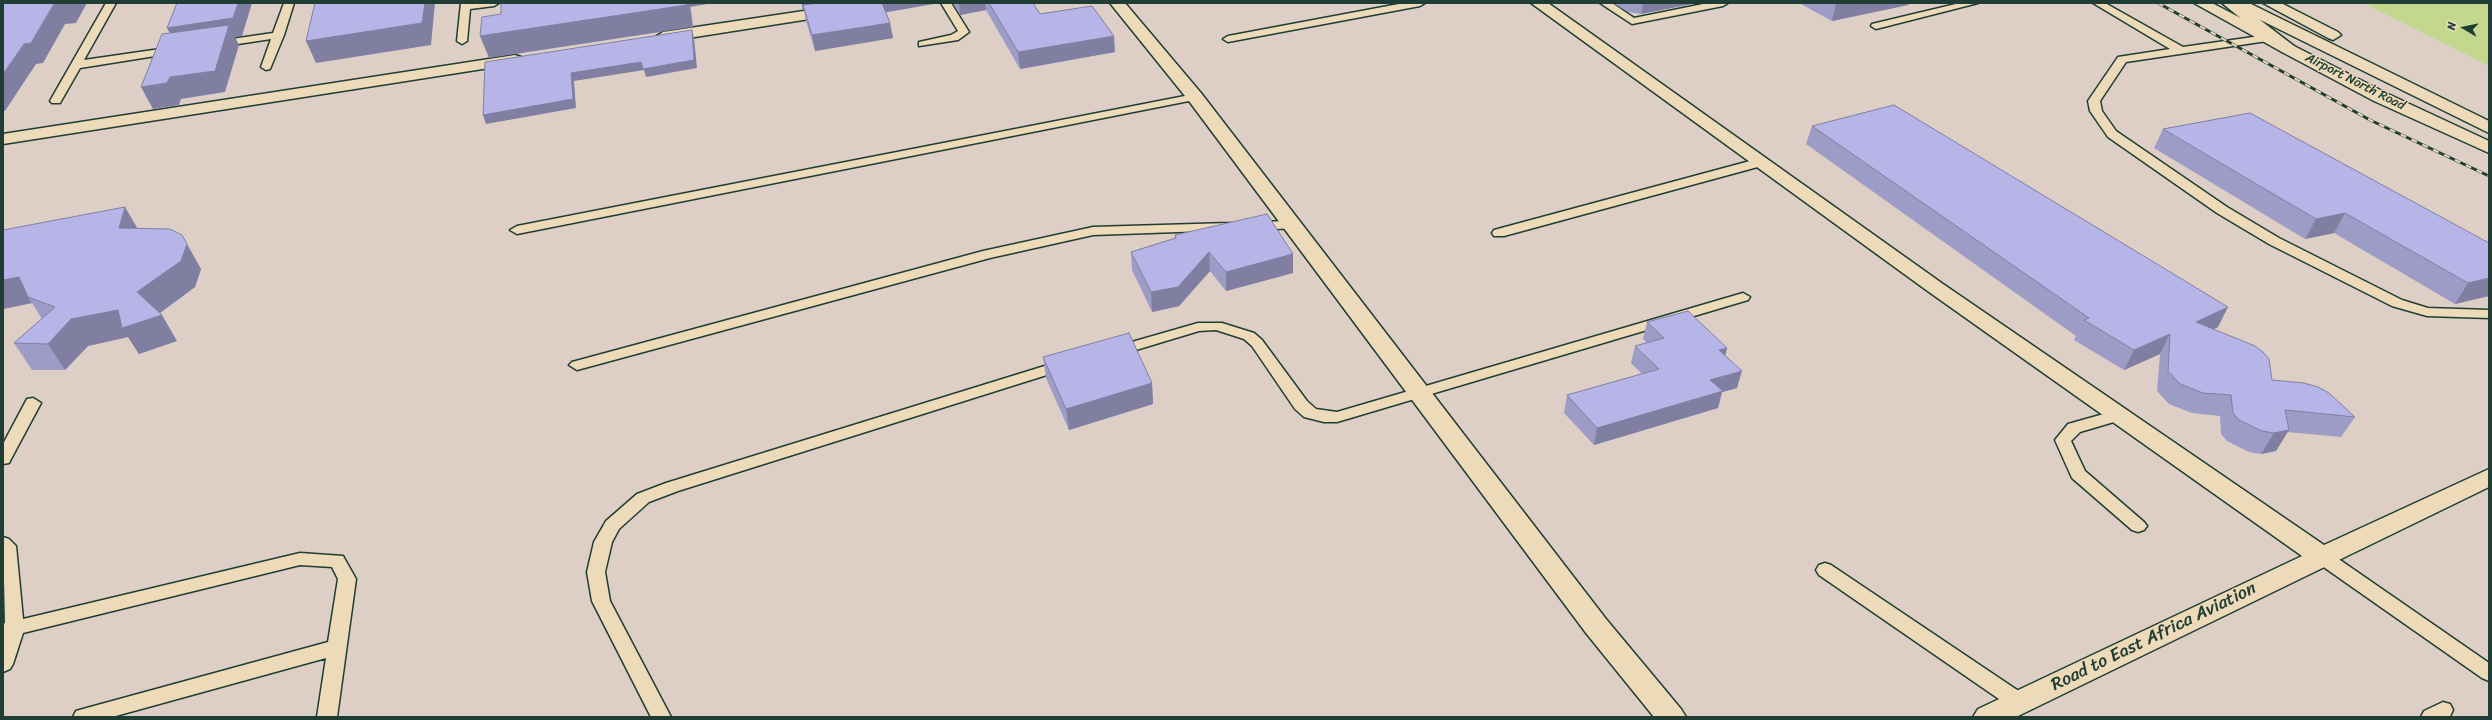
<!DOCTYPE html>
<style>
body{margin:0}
#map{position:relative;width:2492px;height:720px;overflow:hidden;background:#ddcfc6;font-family:Sriracha,sans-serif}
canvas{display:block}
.frame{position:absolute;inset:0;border:4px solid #1f3d34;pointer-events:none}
.north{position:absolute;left:2444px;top:8px;width:40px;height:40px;-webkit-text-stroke:3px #eddab8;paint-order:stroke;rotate:279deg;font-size:11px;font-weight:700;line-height:16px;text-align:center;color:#1f3d34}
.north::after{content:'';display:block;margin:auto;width:14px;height:18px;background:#1f3d34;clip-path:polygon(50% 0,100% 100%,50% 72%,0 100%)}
</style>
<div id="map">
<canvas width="2492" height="720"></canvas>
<div class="frame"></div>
<div class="north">N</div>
</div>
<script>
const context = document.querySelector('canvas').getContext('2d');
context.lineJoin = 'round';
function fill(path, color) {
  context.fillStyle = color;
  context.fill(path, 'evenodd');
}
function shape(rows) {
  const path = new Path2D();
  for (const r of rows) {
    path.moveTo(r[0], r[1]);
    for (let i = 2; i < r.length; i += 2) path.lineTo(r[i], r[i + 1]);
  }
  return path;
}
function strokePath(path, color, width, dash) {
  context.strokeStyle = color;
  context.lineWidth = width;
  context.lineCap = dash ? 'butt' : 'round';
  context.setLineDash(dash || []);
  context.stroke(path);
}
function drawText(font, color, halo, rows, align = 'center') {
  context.font = font + ' Sriracha,sans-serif';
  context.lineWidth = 3;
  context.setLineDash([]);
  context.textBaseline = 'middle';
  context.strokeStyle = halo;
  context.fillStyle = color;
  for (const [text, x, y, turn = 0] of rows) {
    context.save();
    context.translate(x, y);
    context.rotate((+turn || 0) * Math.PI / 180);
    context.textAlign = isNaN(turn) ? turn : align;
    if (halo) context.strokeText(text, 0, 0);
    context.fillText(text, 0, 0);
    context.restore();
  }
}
fill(shape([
 [2363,3,2489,3,2489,66]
]), '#c4d88d');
const lane = shape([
 [106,3,116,3,84,60,174,47,179,50,174,53,80,68,60,103,52,103,50,101,106,3],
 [284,3,294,3,284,35,270,69,266,70,261,67,271,39,218,47,213,44,218,41,273,33,284,3],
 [461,3,499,3,494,6,470,9,467,41,462,44,457,41,461,3],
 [941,3,951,3,969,32,958,40,919,46,919,42,951,35,958,31,941,3],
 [1404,3,1425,3,1420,6,1228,42,1223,39,1228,36,1404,3],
 [1600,3,1612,3,1634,18,1708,3,1728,3,1723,6,1632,24,1600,3],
 [1960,3,1978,3,1876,29,1871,26,1872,24,1960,3],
 [2093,3,2105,3,2183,47,2267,35,2272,38,2267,41,2126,62,2100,101,2102,111,2116,131,2227,207,2279,238,2402,300,2428,308,2489,310,2489,318,2427,316,2392,306,2269,244,2217,213,2108,137,2090,111,2088,101,2118,57,2170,49,2093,3],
 [1195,94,1199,95,1199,99,517,234,510,230,517,226,1195,94],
 [1761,158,1767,162,1765,165,1504,236,1494,236,1492,233,1494,230,1761,158],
 [1292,221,1297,222,1299,225,1297,228,1255,230,1248,226,1255,222,1292,221],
 [1229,223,1234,224,1236,227,1234,230,1093,235,990,258,577,370,569,365,572,362,983,251,1093,227,1229,223],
 [1743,293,1750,297,1748,300,1337,422,1324,422,1304,417,1295,409,1252,346,1244,339,1216,330,1199,331,1116,356,1109,351,1111,348,1198,323,1222,323,1254,333,1262,340,1307,401,1316,409,1337,412,1743,293],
 [1064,360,1069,362,1072,365,1069,368,678,491,649,502,619,529,612,542,605,572,610,601,671,717,651,717,592,601,587,572,594,542,606,521,637,494,666,483,1064,360],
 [33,398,41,403,11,459,9,463,3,464,3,444,27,399,33,398],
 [2118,410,2124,411,2126,415,2124,419,2080,432,2071,441,2085,471,2144,522,2147,526,2144,530,2138,532,2132,530,2072,478,2055,440,2068,424,2118,410],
 [3,537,9,539,16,546,23,619,300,553,343,556,356,579,337,717,317,717,326,658,112,717,73,717,76,711,83,709,328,642,338,579,332,567,300,565,23,633,13,664,10,669,3,672,3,624,5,623,3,537],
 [2321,550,2327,551,2489,663,2489,681,2482,678,2315,561,2312,556,2315,551,2321,550],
 [1825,563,1831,565,2026,696,2029,702,2026,708,2019,710,2012,708,1819,575,1816,570,1819,565,1825,563],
 [2443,702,2450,704,2453,710,2450,716,2421,717,2424,711,2443,702]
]);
const street = shape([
 [857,3,893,3,886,7,663,42,655,37,663,32,857,3],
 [1110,3,1125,3,1201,93,1606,619,1681,709,1686,717,1654,717,1586,633,1189,101,1110,3],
 [1531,3,1548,3,1943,284,2324,545,2489,469,2489,487,2016,717,1973,717,1978,709,2302,556,1929,292,1531,3],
 [2194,3,2212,3,2294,46,2296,49,2294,52,2282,52,2194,3],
 [515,55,521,57,523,60,521,63,3,144,3,134,515,55]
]);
const secondary = shape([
 [2222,3,2238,3,2294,46,2386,93,2489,141,2489,153,2374,101,2282,52,2222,3]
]);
const primary = shape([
 [2230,3,2249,3,2489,121,2489,133,2232,6,2230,3],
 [2263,3,2281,3,2338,32,2341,35,2333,40,2328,38,2263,3]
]);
strokePath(lane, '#1f3d34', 3);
strokePath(street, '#1f3d34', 3);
strokePath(secondary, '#1f3d34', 3);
strokePath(primary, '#1f3d34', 3);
fill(lane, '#eddab8');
fill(street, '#eddab8');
fill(secondary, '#eddab8');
fill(primary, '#eddab8');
const rail = shape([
 [2158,3,2370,120,2489,176]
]);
strokePath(rail, '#1f3d34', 3);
strokePath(rail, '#eddab8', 2, [6]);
fill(shape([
 [801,3,939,3,886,12,890,23,893,38,815,51,806,21,804,10,803,10],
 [953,3,1033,3,1040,14,1115,52,1020,69,986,10,960,15],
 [1613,3,1697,3,1641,14,1628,12],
 [1799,3,1909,3,1908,5,1832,21],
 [2250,113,2489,296,2455,304,2334,233,2305,239,2154,148,2163,129],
 [1812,126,2218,327,2214,329,2272,380,2355,417,2341,437,2287,432,2276,451,2261,454,2249,452,2227,441,2221,434,2220,416,2192,413,2169,404,2157,391,2160,354,2124,370,2074,340,2076,336,1806,144],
 [138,228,201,269,195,287,160,313,177,341,139,354,128,337,88,346,65,370,32,370,14,343,42,319,32,303,3,309,3,230],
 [1175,235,1293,254,1293,273,1226,291,1210,271,1179,306,1152,312,1132,270,1131,252,1175,238],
 [1647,322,1725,356,1737,388,1722,392,1718,408,1594,445,1564,413,1567,395,1642,374,1631,363,1635,346,1647,343,1643,339],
 [1043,357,1152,383,1153,404,1069,430,1046,378]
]), '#9d9cc7');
fill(shape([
 [64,3,87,3,76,23,65,24,43,63,36,64,5,111,3,111,3,74,24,44,54,4],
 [238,3,252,3,242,36,235,37,239,45,225,92,181,99,179,105,153,109,141,87,177,46,167,28],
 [425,3,435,3,431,45,316,63,306,41],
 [687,3,713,3,690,7,691,11,693,27,489,58,480,36],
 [802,3,847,3,803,5,804,10,803,10],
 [881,3,939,3,882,13],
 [959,3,985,3,986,10,960,15],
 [1643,3,1697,3,1641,14],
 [1841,3,1909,3,1908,5,1832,21,1836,4],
 [890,23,893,38,815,51,812,35],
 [692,30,694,38,697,68,646,77,644,70,574,81,576,108,486,124,483,115,571,73],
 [1114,36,1115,52,1020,69,1018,52],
 [125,207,139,231,119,228],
 [2345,213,2334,233,2305,239,2316,219],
 [187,244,201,269,195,287,153,318,137,292],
 [1209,252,1210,271,1179,306,1152,312,1151,292],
 [1293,254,1293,273,1226,291,1226,272],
 [19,277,28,297,32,303,3,309,3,280],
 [2489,278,2489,296,2455,304,2468,283],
 [2228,307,2218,327,2186,342,2196,322],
 [118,310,162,315,177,341,139,354,128,337,88,346,65,370,48,344,71,319],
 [2170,334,2160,354,2124,370,2134,350],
 [1727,348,1723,365,1719,350],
 [1742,371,1737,388,1722,392,1718,408,1594,445,1597,428,1710,380],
 [1152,383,1153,404,1069,430,1066,409],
 [2289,430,2276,451,2261,454,2274,433]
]), '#807fa2');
const building = shape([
 [3,3,64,3,54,4,31,43,24,44,3,74,3,3],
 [177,3,238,3,233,18,167,28,177,3],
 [315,3,425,3,422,23,306,41,315,3],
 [501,3,687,3,687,5,480,36,482,17,501,14,501,3],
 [818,3,882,3,890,23,812,35,803,5,818,3],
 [989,3,1033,3,1040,14,1092,6,1114,36,1018,52,989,3],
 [229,25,215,71,170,77,167,83,141,87,162,34,229,25],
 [692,30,694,60,643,69,641,62,571,73,573,99,483,115,485,62,692,30],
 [1894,105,2228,307,2196,322,2255,346,2263,352,2269,359,2272,380,2304,383,2318,387,2329,393,2355,417,2285,410,2289,430,2274,433,2262,431,2239,420,2233,413,2231,395,2203,393,2180,384,2168,371,2170,334,2134,350,2084,320,2089,318,1812,126,1894,105],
 [2250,113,2489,243,2489,278,2468,283,2345,213,2316,219,2163,129,2250,113],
 [125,207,119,228,170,229,182,235,187,244,181,261,137,292,162,315,122,328,118,310,71,319,48,344,14,343,55,307,28,297,19,277,3,280,3,230,125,207],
 [1267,214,1293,254,1226,272,1209,252,1178,287,1151,292,1131,252,1176,238,1175,235,1267,214],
 [1688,311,1727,348,1719,350,1742,371,1710,380,1723,391,1597,428,1567,395,1659,369,1635,346,1664,338,1647,322,1688,311],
 [1129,333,1152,383,1066,409,1043,357,1129,333]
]);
fill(building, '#b7b5e7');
strokePath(building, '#807fa2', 1);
drawText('13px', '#1f3d34', '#eddab8', [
 ["Airport North Road",2355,82,27]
]);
drawText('18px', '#1f3d34', '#eddab8', [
 ["Road to East Africa Aviation",2154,637,-26]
]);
</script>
